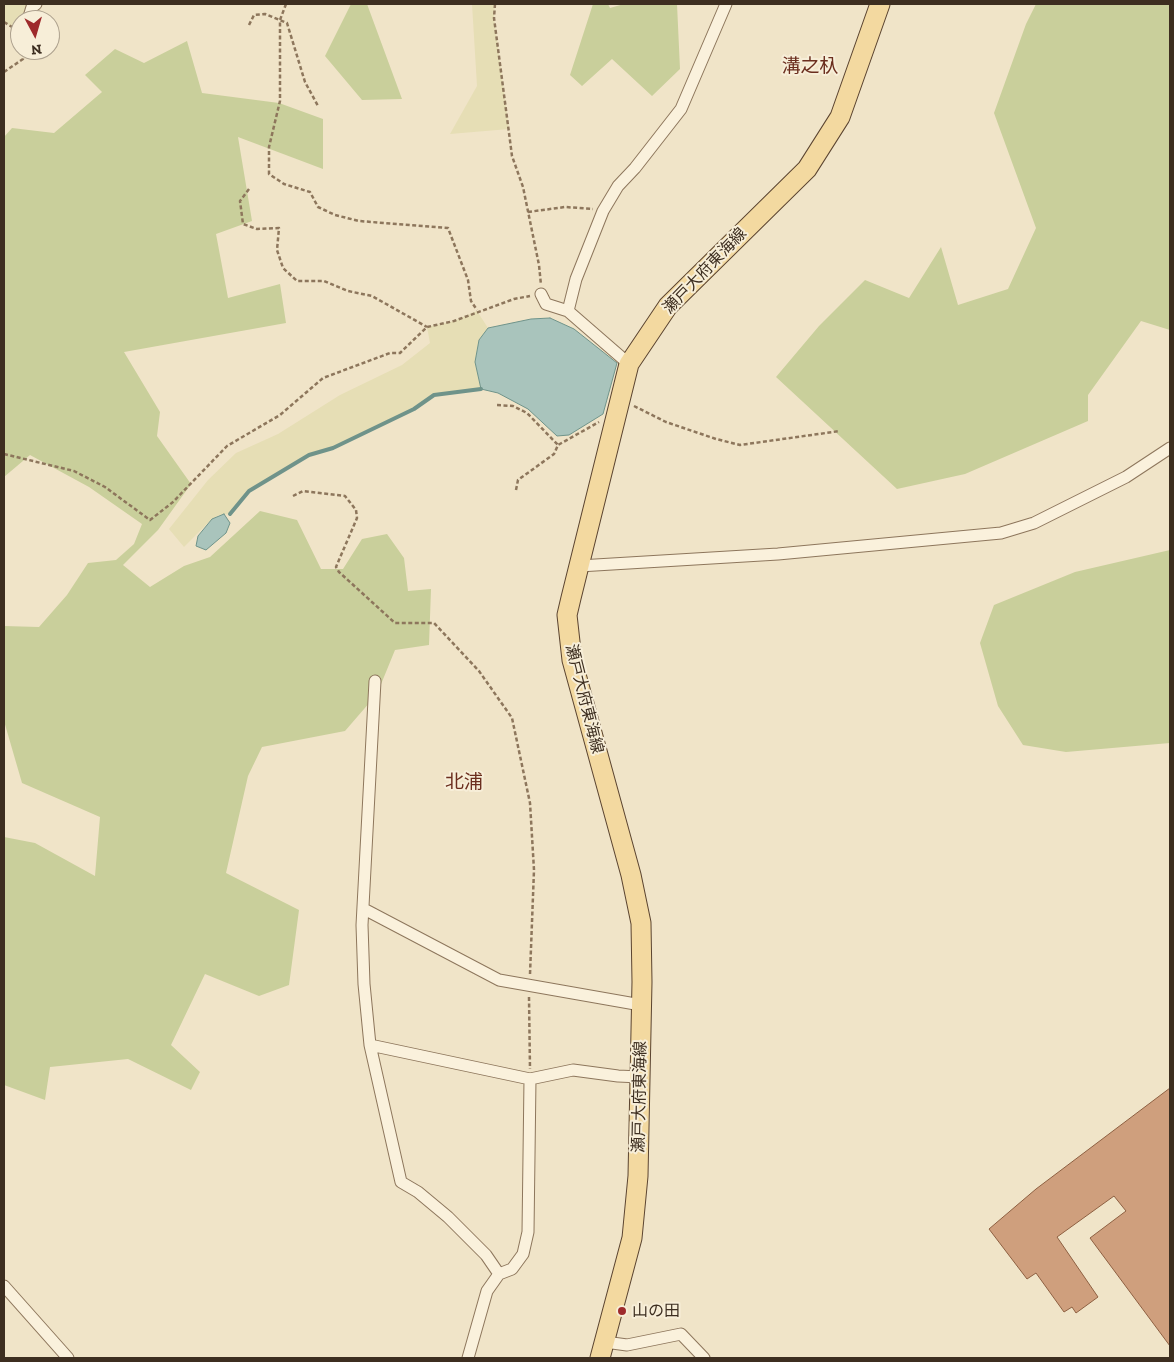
<!DOCTYPE html>
<meta charset="utf-8">
<style>
body{margin:0}
#map{position:relative;width:1174px;height:1362px;overflow:hidden;background:#f0e4c8;font-family:"Zilla Slab",serif}
canvas{display:block}
.frame{position:absolute;inset:0;border:5px solid #3d2e20;pointer-events:none}
.north{position:absolute;left:10px;top:10px;width:50px;height:50px;box-sizing:border-box;background:#f7eed8;border:1px solid #ada18e;border-radius:50%;rotate:174deg;font-size:14px;font-weight:700;line-height:20px;text-align:center;color:#3d2e20}
.north::after{content:'';display:block;margin:auto;width:18px;height:22px;background:#9e2a2b;clip-path:polygon(50% 0,100% 100%,50% 72%,0 100%)}
</style>
<div id="map">
<canvas width="1174" height="1362"></canvas>
<div class="frame"></div>
<div class="north">N</div>
</div>
<script>
const context = document.querySelector('canvas').getContext('2d');
context.lineJoin = 'round';
function fill(path, color) {
  context.fillStyle = color;
  context.fill(path, 'evenodd');
}
function shape(rows) {
  const path = new Path2D();
  for (const r of rows) {
    path.moveTo(r[0], r[1]);
    for (let i = 2; i < r.length; i += 2) path.lineTo(r[i], r[i + 1]);
  }
  return path;
}
function strokePath(path, color, width, dash) {
  context.strokeStyle = color;
  context.lineWidth = width;
  context.lineCap = dash ? 'butt' : 'round';
  context.setLineDash(dash || []);
  context.stroke(path);
}
function drawText(font, color, halo, rows, align = 'center') {
  context.font = font + ' "Zilla Slab","Noto Sans JP",serif';
  context.lineWidth = 4;
  context.setLineDash([]);
  context.textBaseline = 'middle';
  context.strokeStyle = halo;
  context.fillStyle = color;
  for (const [text, x, y, turn = 0] of rows) {
    context.save();
    context.translate(x, y);
    context.rotate((+turn || 0) * Math.PI / 180);
    context.textAlign = isNaN(turn) ? turn : align;
    if (halo) context.strokeText(text, 0, 0);
    context.fillText(text, 0, 0);
    context.restore();
  }
}
fill(shape([
 [4,4,36,4,28,20,20,20,20,32,4,22],
 [472,4,495,4,494,18,509,129,450,134,477,86],
 [477,311,488,328,479,340,475,362,481,389,434,395,414,409,333,448,309,455,249,491,230,514,219,515,212,519,184,547,169,529,208,480,236,453,278,434,340,395,402,365,430,343,427,327,454,321]
]), '#e6deb5');
fill(shape([
 [351,4,367,4,402,99,362,100,325,56],
 [593,4,608,4,610,8,624,4,677,4,680,69,652,96,612,59,582,86,570,75],
 [1036,4,1170,4,1170,330,1141,321,1088,395,1088,421,965,474,897,489,776,377,819,326,865,280,909,298,941,247,958,305,1008,289,1036,228,994,113,1026,24],
 [187,41,202,93,279,103,323,119,323,169,238,137,252,221,216,234,228,298,280,284,286,323,124,352,160,412,157,436,191,484,158,530,123,565,150,587,184,566,210,557,260,511,297,520,321,569,343,569,362,539,387,534,404,558,408,591,431,589,429,645,395,650,377,694,345,731,262,747,248,776,226,873,299,910,289,985,259,996,205,974,171,1045,200,1072,191,1090,128,1059,50,1067,45,1100,4,1085,4,837,35,843,95,876,100,817,22,783,4,721,4,626,39,627,67,595,88,563,116,560,134,544,142,524,89,487,30,455,4,477,4,137,12,128,54,133,102,92,85,75,115,49,144,63],
 [1170,550,1170,743,1066,752,1023,745,998,706,980,643,994,605,1075,572]
]), '#c9cf9b');
const water = shape([
 [550,318,574,329,617,363,603,414,569,435,557,436,528,409,498,393,481,389,475,362,479,340,488,328,531,319,550,318],
 [224,514,230,523,226,533,206,550,196,546,198,536,212,519,224,514]
]);
fill(water, '#a9c4bc');
strokePath(water, '#6f938a', 1);
strokePath(shape([
 [230,514,249,491,309,455,333,448,414,409,434,395,481,389]
]), '#6f938a', 4);
const building = shape([
 [1170,1088,1170,1346,1090,1238,1126,1211,1114,1196,1057,1237,1098,1297,1076,1313,1072,1307,1064,1312,1036,1273,1027,1279,989,1229,1036,1189,1170,1088]
]);
fill(building, '#cf9f7d');
strokePath(building, '#8d5f41', 1);
const street = shape([
 [28,20,32,7,36,4],
 [541,294,546,304,568,311,629,364],
 [568,311,576,279,603,211,618,186,635,168,681,109,726,4],
 [579,566,778,554,1001,533,1034,523,1126,477,1170,448],
 [375,681,362,925,364,984,370,1045,401,1182,418,1192,448,1217,486,1255,499,1274],
 [364,909,499,980,641,1005],
 [370,1045,530,1079,573,1070,618,1076,640,1077],
 [4,1286,68,1358],
 [605,1342,627,1345,681,1334,704,1358],
 [468,1358,487,1291,499,1274,512,1269,523,1254,528,1232,530,1079]
]);
const primary = shape([
 [600,1358,632,1238,638,1176,642,982,641,923,631,875,572,660,567,615,571,598,629,364,668,306,807,169,840,117,880,4]
]);
strokePath(street, '#8d765c', 13);
strokePath(primary, '#5b4430', 21);
strokePath(shape([
 [286,4,280,20,280,101,269,147,269,174,284,184,310,192,318,207,335,215,359,221,448,228,468,280,471,301,477,310],
 [495,4,494,18,512,156,523,187,539,265,541,285],
 [4,22,20,32],
 [249,25,254,15,265,14,287,23,305,82,318,106],
 [4,72,23,59,23,50],
 [249,189,240,201,243,224,257,229,279,228,277,250,283,268,297,281,324,281,348,291,372,296,427,327],
 [528,212,565,207,593,209],
 [497,405,513,406,527,413,558,445],
 [634,406,666,422,716,439,740,445,840,431],
 [4,454,74,471,105,487,150,520,173,502,227,446,280,415,323,378,390,353,400,353,427,327,454,321,514,299,530,296],
 [516,490,518,480,554,454,558,445,599,422],
 [293,496,303,491,345,496,356,510,357,518,336,567,339,572,395,623,434,623,479,671,512,718,530,803,534,870,530,974],
 [529,997,530,1069]
]), '#8d765c', 2.5, [4, 2.5]);
strokePath(street, '#faf1dc', 11);
strokePath(primary, '#f3d9a0', 19);
for (const [x, y, r, color] of [
 [622,1311,5,"#9e2a2b"]
]) {
  const dot = new Path2D();
  dot.arc(x, y, r, 0, 2 * Math.PI);
  context.fillStyle = color;
  context.fill(dot);
  strokePath(dot, '#f7eed8', 2);
}
drawText('16px', '#3d2e20', '#f7eed8', [
 ["瀬戸大府東海線",705,271,-46],
 ["瀬戸大府東海線",584,699,76],
 ["瀬戸大府東海線",640,1097,-89]
]);
drawText('16px', '#3d2e20', '#f7eed8', [
 ["山の田",632,1311]
], 'left');
drawText('19px', '#6b2e1e', '#f7eed8', [
 ["溝之杁",810,67],
 ["北浦",464,783]
]);
</script>
